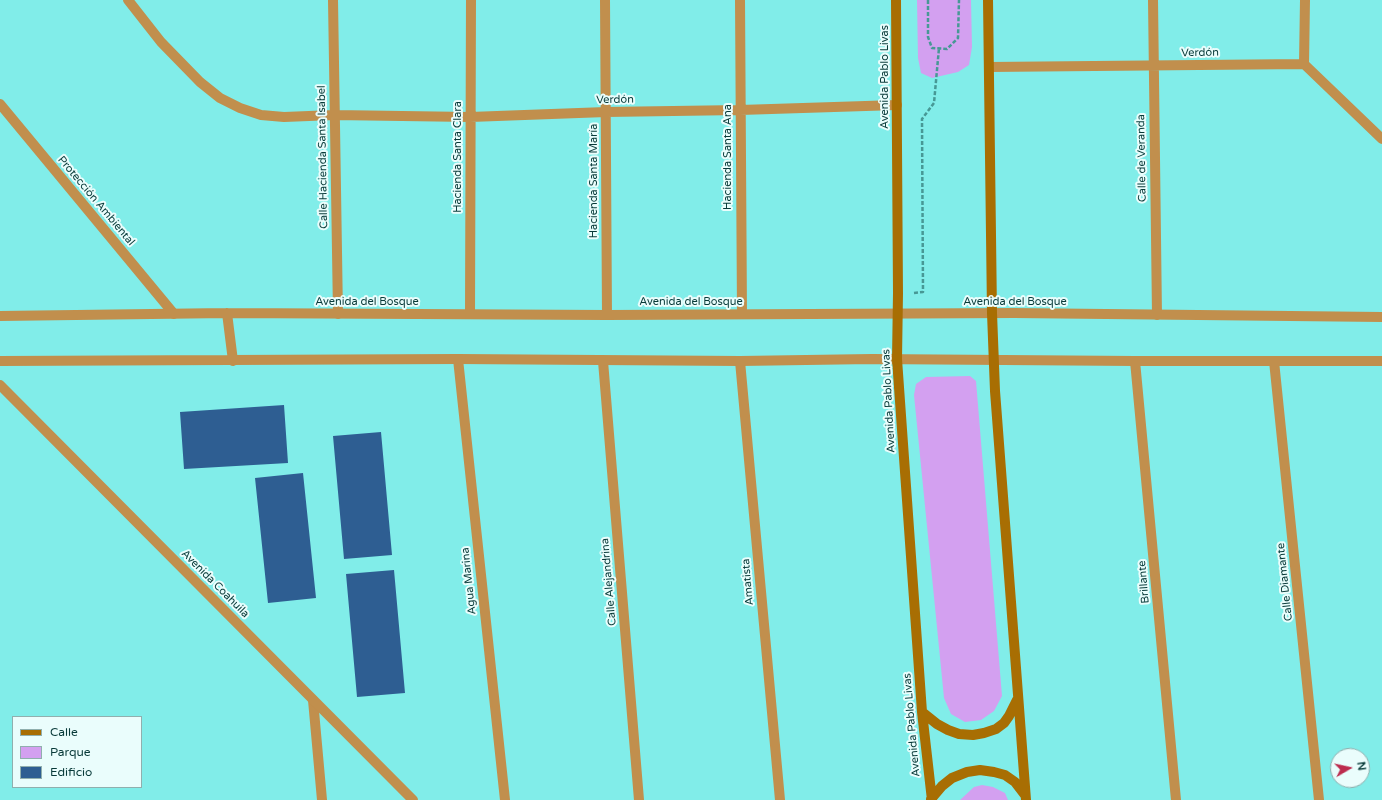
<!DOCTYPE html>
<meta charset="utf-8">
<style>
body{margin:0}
#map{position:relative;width:1382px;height:800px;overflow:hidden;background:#81ede9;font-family:"Varela Round",sans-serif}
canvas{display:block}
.legend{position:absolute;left:12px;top:716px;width:130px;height:72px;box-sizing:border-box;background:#eafdfc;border:1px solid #90afae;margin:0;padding:5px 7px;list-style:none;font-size:12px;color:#083a39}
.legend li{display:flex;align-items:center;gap:8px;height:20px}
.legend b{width:20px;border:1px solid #90afae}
.north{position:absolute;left:1330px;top:748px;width:40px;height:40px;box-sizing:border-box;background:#eafdfc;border:1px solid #90afae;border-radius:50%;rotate:81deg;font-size:11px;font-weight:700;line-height:16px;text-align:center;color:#083a39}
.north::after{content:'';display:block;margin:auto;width:14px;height:18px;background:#bc2c4e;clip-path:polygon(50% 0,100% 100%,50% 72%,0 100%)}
</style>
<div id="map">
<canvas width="1382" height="800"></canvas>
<ul class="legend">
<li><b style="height:5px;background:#a86e03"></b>Calle</li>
<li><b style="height:11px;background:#d3a0f0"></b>Parque</li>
<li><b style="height:11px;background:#2e5e92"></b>Edificio</li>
</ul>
<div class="north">N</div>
</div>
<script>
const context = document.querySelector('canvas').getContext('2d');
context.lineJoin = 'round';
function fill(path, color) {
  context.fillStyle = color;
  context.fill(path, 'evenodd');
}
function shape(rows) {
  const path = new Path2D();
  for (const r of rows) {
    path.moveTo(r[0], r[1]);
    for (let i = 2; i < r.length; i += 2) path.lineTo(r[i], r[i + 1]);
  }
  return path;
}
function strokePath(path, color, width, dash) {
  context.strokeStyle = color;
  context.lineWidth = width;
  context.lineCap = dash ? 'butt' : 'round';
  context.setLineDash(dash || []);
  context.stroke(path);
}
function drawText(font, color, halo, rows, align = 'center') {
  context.font = font + ' "Varela Round",sans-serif';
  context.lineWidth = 4;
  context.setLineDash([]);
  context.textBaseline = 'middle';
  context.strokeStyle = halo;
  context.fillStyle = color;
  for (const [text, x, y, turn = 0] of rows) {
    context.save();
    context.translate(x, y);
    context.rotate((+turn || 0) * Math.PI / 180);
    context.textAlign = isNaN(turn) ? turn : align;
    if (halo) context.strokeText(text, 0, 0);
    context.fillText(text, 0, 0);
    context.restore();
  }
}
fill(shape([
 [917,0,971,0,972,47,969,65,958,72,932,78,921,73,918,58],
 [970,376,976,381,1002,696,994,711,981,720,965,722,951,714,944,698,914,395,916,384,926,377],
 [982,785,993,787,1005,793,1008,800,960,800,974,787]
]), '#d3a0f0');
fill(shape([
 [284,405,288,463,184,469,180,412],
 [381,432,392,555,344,559,333,436],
 [303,473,316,598,268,603,255,478],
 [394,570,405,693,357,697,346,574]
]), '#2e5e92');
strokePath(shape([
 [928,0,928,37,932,48,947,49,958,38,959,0],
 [914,293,923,292,922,119,934,103,939,48]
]), '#479895', 2.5, [4, 2]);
strokePath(shape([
 [313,700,322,800]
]), '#c18f4d', 10);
strokePath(shape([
 [128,0,161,42,200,82,220,98,240,108,261,115,284,117,334,115,470,117,606,112,740,110,897,105],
 [333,0,338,314],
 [605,0,607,315],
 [740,0,742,314],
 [1153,0,1157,315],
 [1304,64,1305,0],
 [989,67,1304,64,1382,139],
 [0,104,174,314],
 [470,314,471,0],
 [458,359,505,800],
 [603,361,639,800],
 [740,361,780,800],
 [1135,361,1176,800],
 [1274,361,1319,800]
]), '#c18f4d', 10);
strokePath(shape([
 [227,313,233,361],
 [0,316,227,313,607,315,1014,313,1382,317],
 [0,361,458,359,740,361,872,359,1135,361,1382,361],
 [0,385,413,800]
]), '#c18f4d', 10);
strokePath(shape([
 [896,0,898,293,897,359,922,712,932,800],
 [988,0,992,313,995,391,1026,800],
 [922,712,937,724,948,730,959,734,973,735,984,733,996,729,1004,723,1009,716,1017,700],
 [931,799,942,786,952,778,967,772,980,770,994,772,1005,775,1015,782,1025,795]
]), '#a86e03', 10);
drawText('11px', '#083a39', '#eafdfc', [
 ["Verdón",1200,53,-1],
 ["Avenida Pablo Livas",885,77,-90],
 ["Verdón",615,100,-1],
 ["Calle Hacienda Santa Isabel",323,157,-91],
 ["Hacienda Santa Clara",458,157,-90],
 ["Hacienda Santa Ana",728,157,-90],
 ["Calle de Veranda",1142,158,-91],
 ["Hacienda Santa María",594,181,-90],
 ["Protección Ambiental",96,201,50],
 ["Avenida del Bosque",367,302],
 ["Avenida del Bosque",691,302],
 ["Avenida del Bosque",1015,302],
 ["Avenida Pablo Livas",889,401,-93],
 ["Agua Marina",469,581,-96],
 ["Calle Alejandrina",609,582,-95],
 ["Amatista",748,582,-95],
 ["Brillante",1144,582,-95],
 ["Calle Diamante",1285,582,-96],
 ["Avenida Coahuila",215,584,45],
 ["Avenida Pablo Livas",912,725,-95]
]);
</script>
